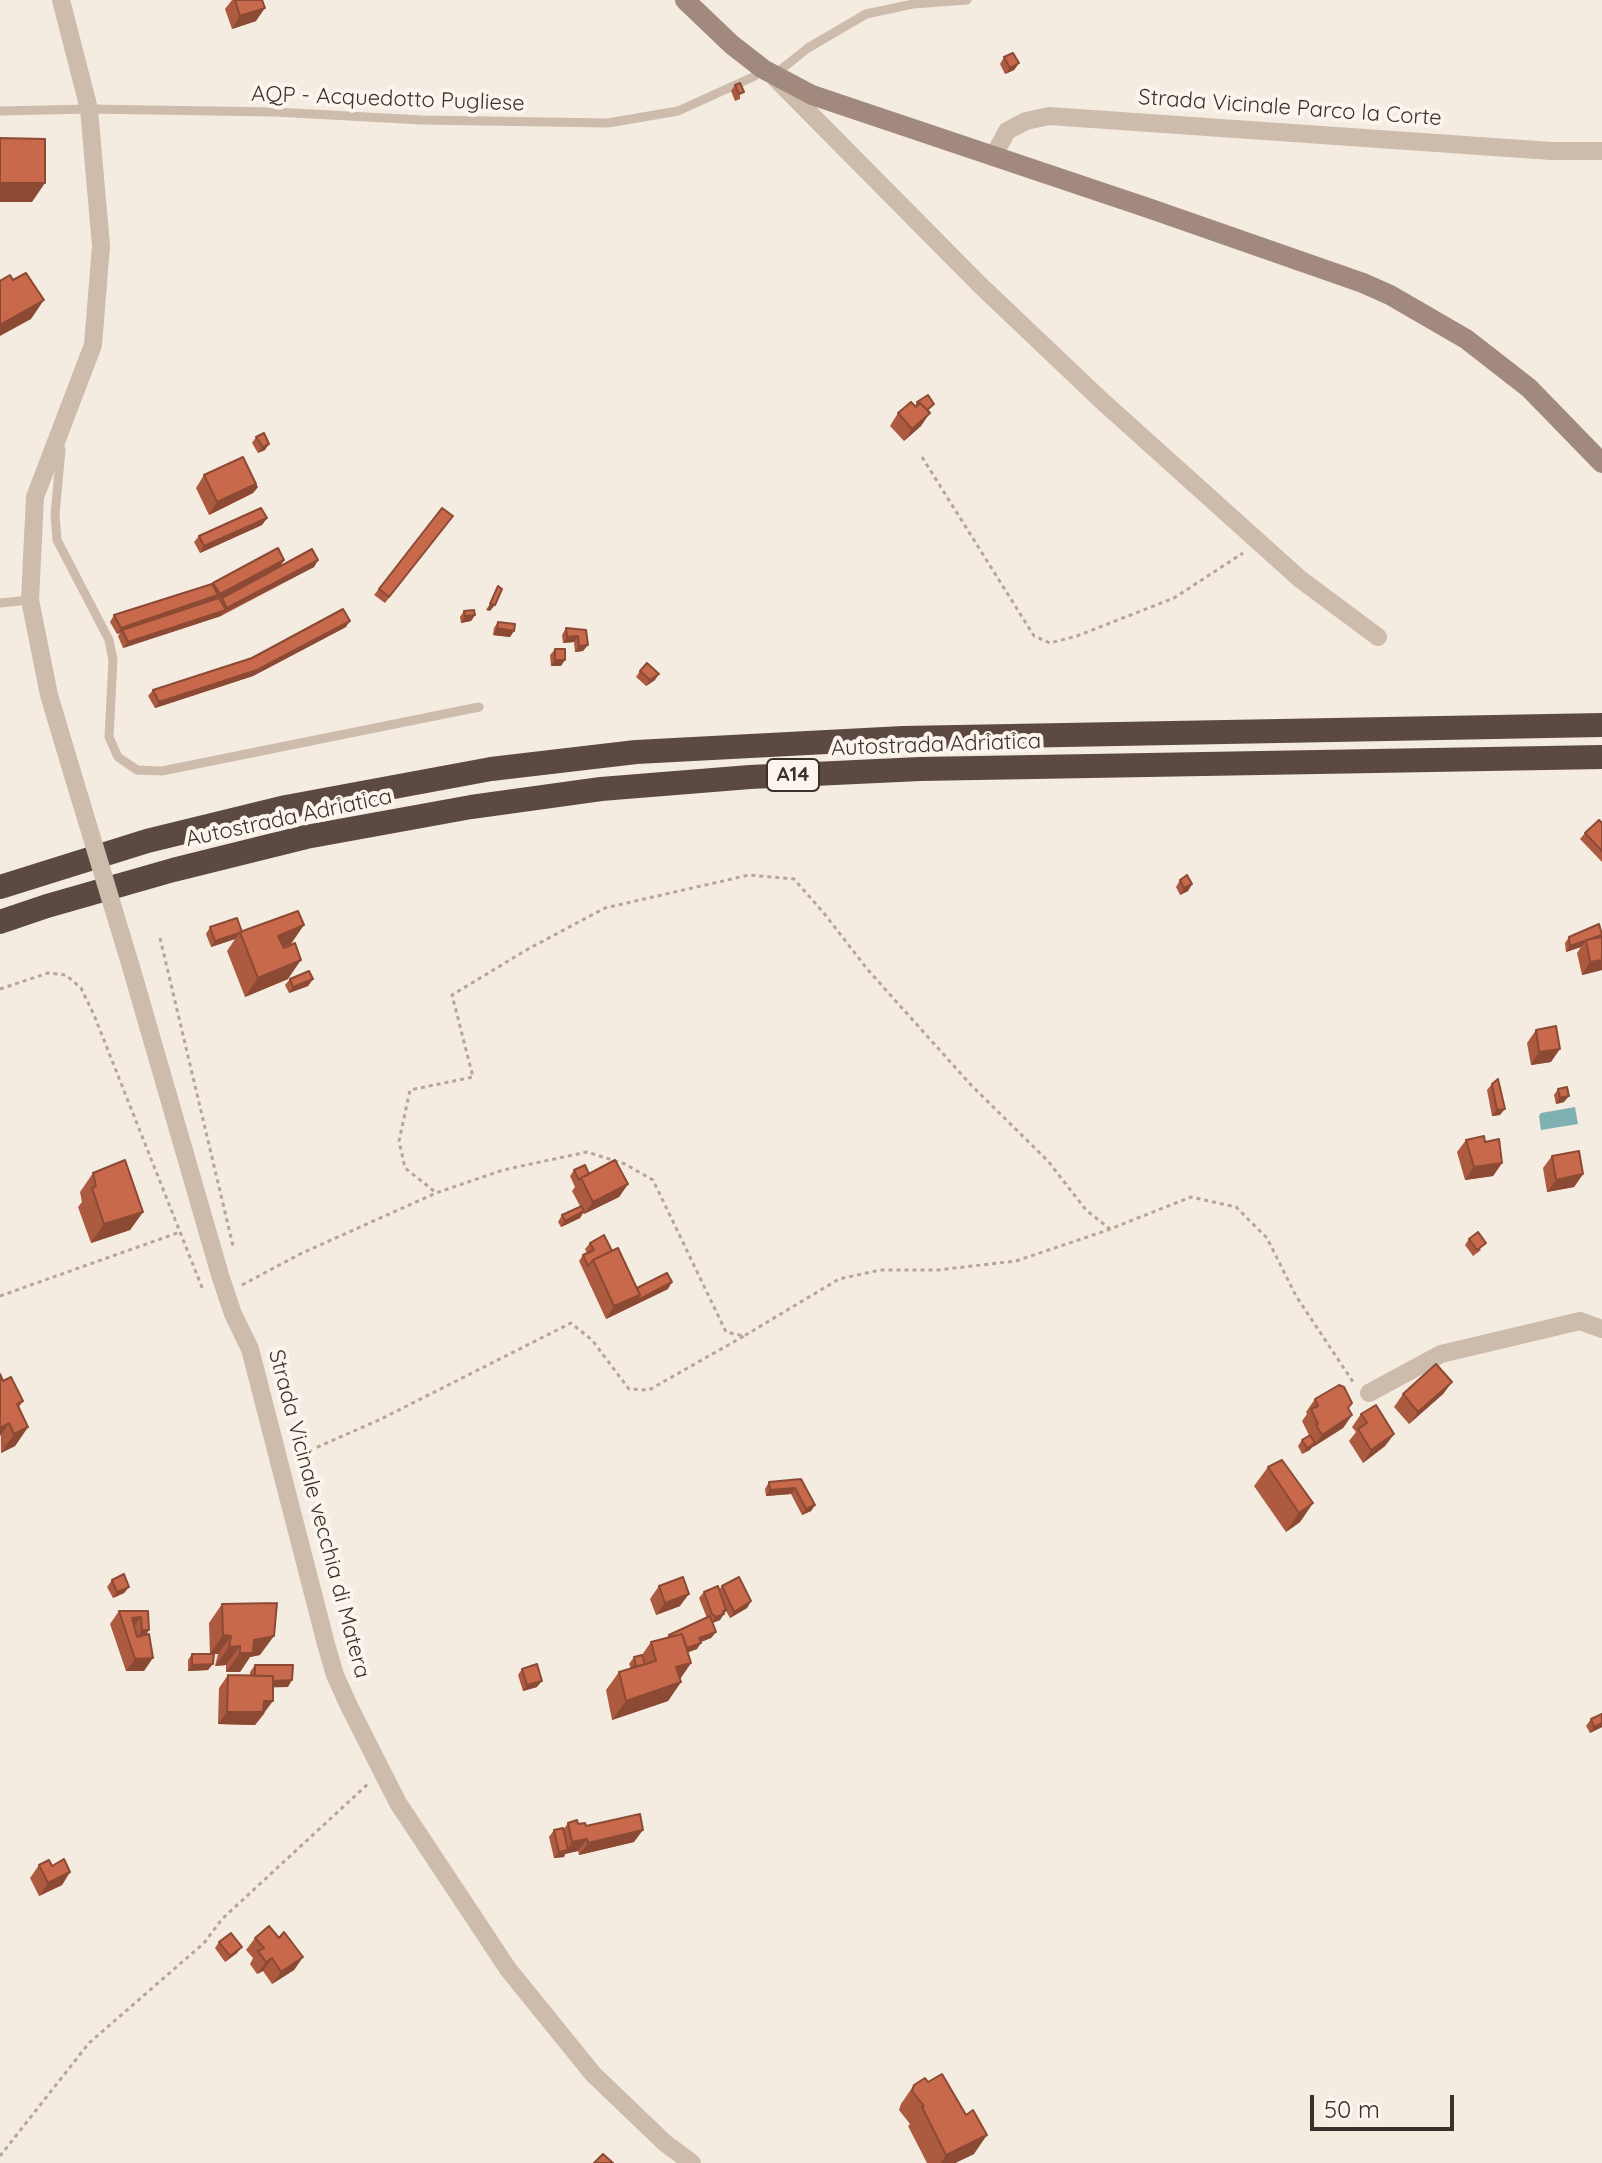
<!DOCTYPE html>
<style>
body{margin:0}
#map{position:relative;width:1602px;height:2163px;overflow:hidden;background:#f4ebe1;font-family:Quicksand,sans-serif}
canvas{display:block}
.scale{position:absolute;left:1310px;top:2095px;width:144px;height:36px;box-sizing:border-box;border:4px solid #3b302b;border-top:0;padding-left:10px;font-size:24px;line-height:28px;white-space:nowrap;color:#3b302b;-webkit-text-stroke:6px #fbf5ee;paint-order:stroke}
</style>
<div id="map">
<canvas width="1602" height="2163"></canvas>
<div class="scale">50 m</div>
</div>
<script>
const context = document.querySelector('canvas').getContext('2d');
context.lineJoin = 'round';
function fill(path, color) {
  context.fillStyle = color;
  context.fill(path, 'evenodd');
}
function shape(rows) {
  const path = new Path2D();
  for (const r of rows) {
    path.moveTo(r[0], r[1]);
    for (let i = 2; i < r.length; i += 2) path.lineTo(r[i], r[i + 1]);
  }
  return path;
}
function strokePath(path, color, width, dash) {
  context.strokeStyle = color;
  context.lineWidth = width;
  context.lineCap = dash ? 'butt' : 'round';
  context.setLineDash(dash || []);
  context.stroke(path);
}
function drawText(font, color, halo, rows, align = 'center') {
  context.font = font + ' Quicksand,sans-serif';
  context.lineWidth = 8;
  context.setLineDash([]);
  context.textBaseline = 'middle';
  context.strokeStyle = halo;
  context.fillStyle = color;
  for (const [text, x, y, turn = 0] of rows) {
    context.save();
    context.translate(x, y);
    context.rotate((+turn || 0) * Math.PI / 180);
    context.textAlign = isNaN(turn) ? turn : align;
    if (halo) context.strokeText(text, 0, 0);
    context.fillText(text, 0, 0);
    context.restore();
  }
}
fill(shape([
 [1575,1107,1578,1124,1541,1130,1539,1116,1541,1113]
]), '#7fb0b2');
strokePath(shape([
 [922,457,1034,636,1050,643,1077,636,1174,598,1243,553],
 [160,938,233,1246],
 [0,989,48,973,66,975,81,988,94,1015,203,1290],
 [434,1191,405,1168,399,1141,410,1090,473,1077,452,995,528,949,605,908,749,875,794,879,823,912,868,970,971,1085,1048,1161,1086,1210,1110,1229],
 [242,1285,300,1254,436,1193,503,1170,587,1152,625,1164,653,1180,726,1332,744,1336,839,1279,880,1270,938,1270,1016,1261,1105,1231,1191,1197,1236,1207,1267,1238,1296,1296,1353,1382],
 [0,1296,180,1232],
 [295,1457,381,1419,571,1323,592,1340,629,1389,649,1390,744,1336],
 [0,2156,89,2043,204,1943,222,1919,369,1783]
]), '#b9a596', 3, [4, 4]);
strokePath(shape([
 [774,75,808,48,866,14,913,4,967,0],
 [0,111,89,109,275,112,422,120,608,123,678,111,753,77,763,69],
 [59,443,61,450,55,514,57,540,109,640,113,660,109,737,118,757,137,770,162,771,479,707],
 [0,603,30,600]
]), '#cdbbac', 9);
strokePath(shape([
 [61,0,89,109,101,246,93,345,35,497,30,600,49,695,75,782],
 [775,78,980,285,1101,400,1300,579,1378,637],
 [993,157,1007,131,1026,121,1049,116,1551,151,1602,151],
 [131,967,220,1275,233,1314,250,1349,326,1644,335,1675,349,1706,398,1803,508,1969,593,2074,665,2143,692,2163],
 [1369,1393,1441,1354,1580,1321,1602,1329]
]), '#cdbbac', 18);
strokePath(shape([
 [685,0,731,44,763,69,812,95,1151,209,1363,283,1390,295,1466,339,1529,388,1602,463]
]), '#a18a7d', 20);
strokePath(shape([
 [0,887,147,841,286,807,491,769,636,752,903,738,1602,725],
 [0,922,47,906,173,870,306,837,471,807,601,789,750,777,920,769,1602,757]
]), '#5c4a42', 24);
strokePath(shape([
 [75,782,131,967]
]), '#cdbbac', 18);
fill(shape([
 [232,0,262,0,256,21,232,29,225,9],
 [1004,57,1019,63,1014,70,1005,74,1000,64],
 [740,83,740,99,735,101,731,91,735,85],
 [917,402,930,411,921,426,904,441,890,426,898,413,915,406],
 [256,437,265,450,258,453,252,443],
 [204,475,258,487,253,493,209,515,196,488],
 [442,508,453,516,385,603,374,595],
 [267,518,262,525,200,553,194,542,199,536],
 [284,560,280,566,318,560,314,567,221,616,123,648,118,636,120,633,117,634,110,622,114,615],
 [464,611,475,615,471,621,461,623,460,617],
 [498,622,514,631,510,637,493,635,494,628],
 [346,627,253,676,155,708,148,696,153,690],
 [566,628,586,630,588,645,583,651,575,652,574,642,563,643,562,635],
 [555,649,561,666,551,666,550,655],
 [640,671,655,680,646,686,636,677],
 [1602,823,1602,862,1580,839,1585,833],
 [1180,880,1192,884,1188,891,1180,895,1176,887],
 [210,927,242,931,291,944,283,947,288,979,245,997,227,951,235,939,211,947,206,934],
 [1602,935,1600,937,1602,970,1582,975,1577,953,1581,947,1566,952,1565,943,1569,937],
 [290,979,313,979,308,986,289,993,285,985],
 [1536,1030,1551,1062,1531,1065,1527,1043],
 [1492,1084,1500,1115,1492,1116,1487,1090],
 [1558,1089,1564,1102,1556,1104,1554,1095],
 [1466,1140,1502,1163,1493,1176,1465,1180,1457,1152],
 [1552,1156,1583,1174,1574,1187,1547,1192,1543,1168],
 [574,1170,628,1184,619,1197,584,1214,583,1213,580,1218,561,1227,558,1222,562,1215,580,1206,572,1191,575,1187,570,1176],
 [93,1173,143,1212,130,1230,91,1243,78,1207,82,1202,80,1192],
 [1469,1239,1481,1250,1473,1256,1465,1245],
 [590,1243,612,1251,637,1288,668,1289,606,1319,579,1261,583,1255,587,1253,585,1249],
 [0,1374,3,1381,23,1401,19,1407,28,1427,15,1446,1,1453],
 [1452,1382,1443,1394,1409,1424,1394,1407,1403,1394],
 [1315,1399,1348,1408,1352,1415,1343,1428,1302,1454,1298,1446,1302,1440,1309,1435,1302,1421,1307,1414,1306,1412],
 [1361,1414,1394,1434,1385,1446,1363,1463,1349,1441,1356,1432,1352,1427],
 [1268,1467,1313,1503,1300,1522,1286,1532,1254,1486],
 [801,1479,815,1505,811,1511,802,1515,791,1494,766,1496,765,1489,769,1482],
 [112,1580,129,1587,124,1593,113,1598,107,1587],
 [659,1586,680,1606,656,1615,650,1599],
 [722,1586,751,1601,747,1608,730,1618,726,1611,720,1620,713,1623,716,1632,711,1638,701,1642,697,1649,688,1652,691,1663,680,1679,681,1682,668,1701,612,1720,606,1690,619,1672,631,1668,629,1664,634,1657,642,1655,651,1642,667,1638,669,1635,707,1618,699,1598,704,1592,719,1590],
 [222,1604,260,1655,250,1657,240,1672,226,1672,226,1665,215,1666,218,1654,214,1654,208,1670,188,1671,188,1660,192,1654,210,1654,209,1623],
 [119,1611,148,1611,149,1630,146,1635,144,1671,126,1671,110,1624],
 [255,1665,288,1687,273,1687,264,1714,255,1725,218,1724,219,1688,228,1675,250,1676,250,1672],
 [522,1669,537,1687,523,1691,518,1675],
 [1591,1719,1602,1727,1590,1733,1586,1726],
 [568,1823,586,1826,634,1842,579,1855,578,1851,565,1854,564,1857,554,1858,549,1837,554,1830,563,1830],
 [39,1865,70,1872,62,1885,39,1896,30,1878],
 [255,1938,279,1938,303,1957,294,1970,272,1984,263,1971,257,1974,250,1964,253,1958,246,1950],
 [219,1942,237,1953,225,1962,215,1948],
 [928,2082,966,2115,974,2154,955,2163,927,2163,908,2126,910,2124,899,2110,901,2104,914,2085]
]), '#ac5a40');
fill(shape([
 [265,8,256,21,232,29,240,16],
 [1019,63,1014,70,1005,74,1010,68],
 [0,183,45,183,32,202,0,202],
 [44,300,31,319,0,336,0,325],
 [930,413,921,426,904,441,912,429],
 [269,444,265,450,258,453,263,447],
 [256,484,258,487,253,493,209,515,217,502],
 [267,518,262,525,200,553,204,546],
 [284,560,280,567,215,601,220,594],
 [318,560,314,567,222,614,227,608],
 [218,595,213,601,122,630,120,633,117,634,121,628],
 [490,604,495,605,490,611,486,610],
 [226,610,221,616,123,648,128,642],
 [475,615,471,621,461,623,465,616],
 [350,621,346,627,253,676,155,708,159,702],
 [497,628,514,631,510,637,493,635],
 [578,636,574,642,563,643,567,637],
 [588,645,583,651,575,652,579,646],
 [555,660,565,660,561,666,551,666],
 [659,674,655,680,646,686,650,680],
 [1192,884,1188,891,1180,895,1184,888],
 [304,925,291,944,273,951,278,936],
 [240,932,235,939,211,947,215,941],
 [1602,935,1598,941,1586,940,1581,947,1566,952,1570,946],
 [301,960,288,979,245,997,258,978],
 [1602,960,1602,970,1582,975,1590,962],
 [313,979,308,986,289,993,293,987],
 [1560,1049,1551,1062,1531,1065,1539,1052],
 [1569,1096,1564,1102,1556,1104,1560,1098],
 [1505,1109,1500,1115,1492,1116,1497,1110],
 [1502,1163,1493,1176,1465,1180,1474,1167],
 [1583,1174,1574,1187,1547,1192,1556,1180],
 [628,1184,619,1197,584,1214,593,1202],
 [584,1211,580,1218,561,1227,565,1221],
 [143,1212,130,1230,91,1243,104,1224],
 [672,1282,668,1289,606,1319,614,1306,640,1295],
 [1452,1382,1443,1394,1409,1424,1418,1412],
 [1352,1415,1343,1428,1313,1447,1322,1435],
 [9,1423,0,1436,0,1428],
 [28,1427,15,1446,1,1453,14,1434],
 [1394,1434,1385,1446,1363,1463,1371,1450],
 [1315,1443,1310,1450,1302,1454,1307,1448],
 [795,1488,791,1494,766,1496,770,1490],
 [1313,1503,1300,1522,1286,1532,1299,1513],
 [815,1505,811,1511,802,1515,806,1509],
 [129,1587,124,1593,113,1598,117,1592],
 [689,1594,680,1606,656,1615,665,1603],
 [751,1601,747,1608,730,1618,734,1612],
 [726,1610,720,1620,711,1623,716,1617],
 [141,1617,132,1629,132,1618],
 [142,1630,149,1630,140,1643,133,1643],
 [716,1632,711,1638,695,1644,699,1638],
 [223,1635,231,1636,218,1654,210,1654],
 [274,1636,260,1655,250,1657,240,1672,226,1672,240,1653,254,1640],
 [701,1643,697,1649,681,1655,685,1648],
 [240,1646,226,1665,215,1666,229,1647],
 [153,1658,144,1671,126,1671,135,1659],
 [691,1663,678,1682,676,1667],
 [213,1664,208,1670,188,1671,192,1665],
 [292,1680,288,1687,250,1688,255,1682],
 [542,1681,537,1687,523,1691,527,1685],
 [681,1682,668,1701,612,1720,626,1701],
 [264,1701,273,1701,255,1725,218,1724,227,1712],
 [1602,1723,1602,1727,1590,1733,1594,1727],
 [643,1830,634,1842,579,1855,588,1843],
 [587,1839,578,1851,565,1854,564,1857,554,1858,559,1852,566,1851,572,1842],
 [70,1872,62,1885,39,1896,48,1883],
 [242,1947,237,1953,225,1962,230,1956],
 [303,1957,294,1970,272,1984,281,1972],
 [272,1958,263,1971,257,1974,266,1962],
 [987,2135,974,2154,955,2163,941,2163,946,2155]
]), '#8c4a34');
const building = shape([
 [235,0,262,0,265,8,240,16,235,0],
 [1013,53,1019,63,1010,68,1004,57,1013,53],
 [740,83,744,92,739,94,735,85,740,83],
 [0,138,45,139,45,183,0,183,0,138],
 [26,273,44,300,0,325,0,281,10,275,13,280,26,273],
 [928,395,934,404,927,410,920,403,919,404,917,402,928,395],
 [911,402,916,407,920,403,930,413,912,429,898,413,911,402],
 [264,433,269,444,263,447,256,437,264,433],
 [243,457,256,484,217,502,204,475,243,457],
 [261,508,267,518,204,546,199,536,261,508],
 [442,508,453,516,389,597,379,589,442,508],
 [278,548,284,560,220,594,213,583,278,548],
 [312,549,318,560,227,608,222,598,312,549],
 [212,584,218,595,121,628,114,615,212,584],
 [498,586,502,589,495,605,490,604,498,586],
 [219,598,226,610,128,642,122,630,219,598],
 [343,609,350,621,257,670,159,702,153,690,252,658,343,609],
 [474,610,475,615,465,616,464,611,474,610],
 [498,622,515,624,514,631,497,628,498,622],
 [566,628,586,630,588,645,579,646,578,636,567,637,566,628],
 [555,649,565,649,565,660,555,660,555,649],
 [647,663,659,674,650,680,640,671,647,663],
 [1599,820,1602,823,1602,851,1585,833,1599,820],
 [1187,875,1192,884,1184,888,1180,880,1187,875],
 [298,911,304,925,278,936,284,948,295,943,301,960,258,978,240,932,298,911],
 [237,918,242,932,215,941,210,927,237,918],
 [1599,924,1602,935,1570,946,1569,937,1599,924],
 [1602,937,1602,960,1590,962,1586,940,1602,937],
 [309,971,313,979,293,987,290,979,309,971],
 [1556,1026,1560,1049,1539,1052,1536,1030,1556,1026],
 [1498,1079,1505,1109,1497,1110,1492,1084,1498,1079],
 [1567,1087,1569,1096,1560,1098,1558,1089,1567,1087],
 [1484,1136,1485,1142,1499,1139,1502,1163,1474,1167,1466,1140,1484,1136],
 [1579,1151,1583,1174,1556,1180,1552,1156,1579,1151],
 [125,1160,143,1212,104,1224,92,1188,96,1186,93,1173,125,1160],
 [615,1160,628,1184,593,1202,581,1178,615,1160],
 [585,1165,589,1174,581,1178,579,1180,574,1170,585,1165],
 [582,1206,584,1211,565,1221,562,1215,582,1206],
 [1478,1232,1486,1243,1477,1250,1469,1239,1478,1232],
 [604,1235,612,1251,593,1260,588,1266,583,1255,594,1250,590,1243,604,1235],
 [618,1248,640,1295,614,1306,593,1260,618,1248],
 [667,1273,672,1282,636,1301,640,1295,637,1288,667,1273],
 [1436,1364,1452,1382,1418,1412,1403,1394,1436,1364],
 [0,1374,3,1381,11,1377,23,1401,17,1404,28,1427,14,1434,9,1423,0,1428,0,1374],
 [1339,1385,1344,1387,1352,1403,1348,1408,1352,1415,1322,1435,1316,1425,1318,1424,1311,1409,1318,1406,1315,1399,1339,1385],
 [1376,1405,1394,1434,1371,1450,1358,1429,1367,1423,1361,1414,1376,1405],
 [1310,1435,1315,1443,1307,1448,1302,1440,1310,1435],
 [1282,1460,1313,1503,1299,1513,1268,1467,1282,1460],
 [801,1479,815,1505,806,1509,795,1488,770,1490,769,1482,801,1479],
 [124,1574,129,1587,117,1592,112,1580,124,1574],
 [683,1577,689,1594,665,1603,659,1586,683,1577],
 [739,1577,751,1601,734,1612,722,1586,739,1577],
 [718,1586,726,1610,723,1611,724,1614,716,1617,712,1614,704,1592,718,1586],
 [277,1603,274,1636,254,1640,253,1653,240,1653,240,1646,229,1647,231,1636,223,1635,222,1604,277,1603],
 [119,1611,148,1611,149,1630,142,1630,141,1617,132,1618,137,1637,149,1634,153,1658,135,1659,119,1611],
 [710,1616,716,1632,699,1638,701,1643,687,1648,682,1634,670,1637,669,1635,710,1616],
 [682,1634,691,1663,676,1667,681,1682,626,1701,619,1672,656,1661,651,1642,682,1634],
 [192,1654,214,1654,213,1664,192,1665,192,1654],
 [642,1655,645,1664,631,1668,636,1666,634,1657,642,1655],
 [537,1664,542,1681,527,1685,522,1669,537,1664],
 [255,1665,293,1665,292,1680,273,1681,273,1676,255,1676,255,1665],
 [228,1675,273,1676,273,1701,264,1701,263,1712,227,1712,228,1675],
 [1602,1714,1602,1723,1594,1727,1591,1719,1602,1714],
 [640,1814,643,1830,588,1843,587,1839,572,1842,568,1823,577,1820,578,1824,585,1823,586,1826,640,1814],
 [563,1828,568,1850,559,1852,554,1830,563,1828],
 [64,1859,70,1872,48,1883,39,1865,49,1860,52,1866,64,1859],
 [269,1926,279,1938,284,1932,303,1957,281,1972,272,1958,266,1962,258,1951,264,1948,255,1938,269,1926],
 [231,1933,242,1947,230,1956,219,1942,231,1933],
 [942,2074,966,2115,973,2110,987,2135,946,2155,922,2107,924,2106,912,2091,914,2085,925,2078,928,2082,942,2074],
 [603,2154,613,2163,594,2163,603,2154]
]);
fill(building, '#c8694b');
strokePath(building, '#8c4a34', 2);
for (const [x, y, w] of [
 [793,775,52]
]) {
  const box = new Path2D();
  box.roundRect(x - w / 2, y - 16, w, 32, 6);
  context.fillStyle = '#fbf5ee';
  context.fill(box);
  strokePath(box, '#3b302b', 2);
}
drawText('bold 20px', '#3b302b', null, [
 ["A14",793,775]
]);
drawText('22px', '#3b302b', '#fbf5ee', [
 ["AQP - Acquedotto Pugliese",388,99,2],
 ["Strada Vicinale Parco la Corte",1290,108,4],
 ["Autostrada Adriatica",936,745,-2],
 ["Autostrada Adriatica",289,818,-12],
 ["Strada Vicinale vecchia di Matera",319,1514,75]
]);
</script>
